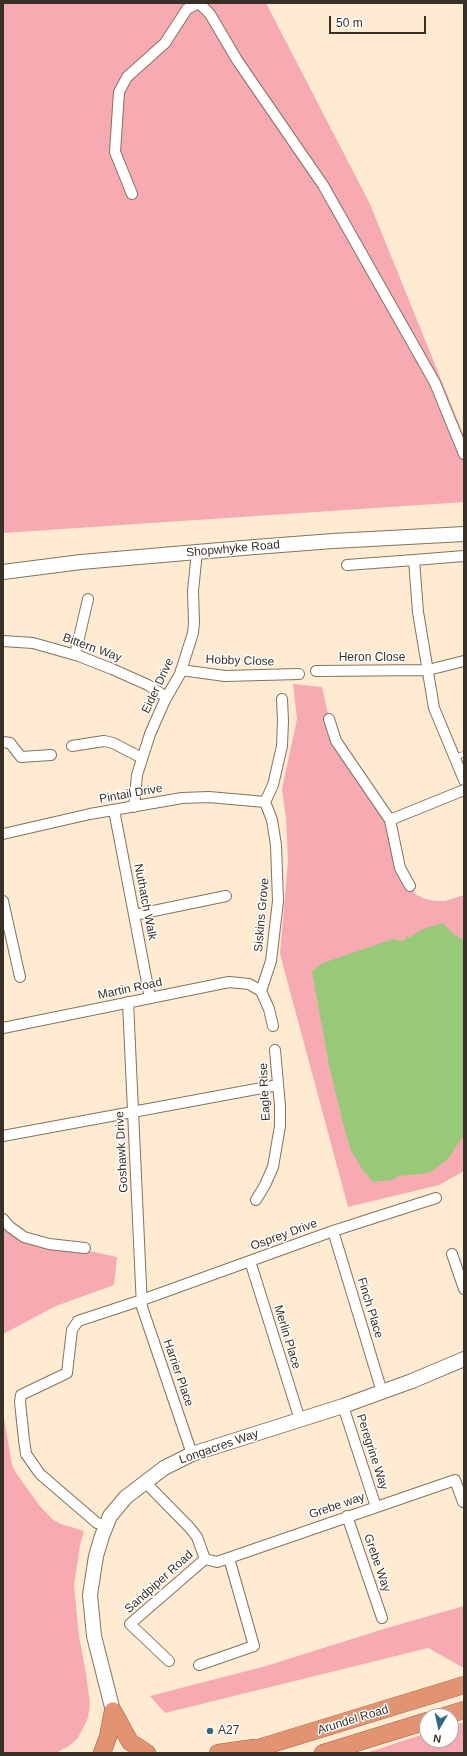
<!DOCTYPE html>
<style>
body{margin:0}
#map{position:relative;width:467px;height:1756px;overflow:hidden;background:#ffead2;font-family:Helvetica,sans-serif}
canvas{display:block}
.frame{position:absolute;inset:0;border:4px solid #383026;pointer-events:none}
.north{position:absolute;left:419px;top:1708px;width:40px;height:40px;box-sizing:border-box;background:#fff;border:1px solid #afaca8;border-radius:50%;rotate:189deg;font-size:11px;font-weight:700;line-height:16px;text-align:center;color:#383026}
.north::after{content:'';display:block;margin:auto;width:14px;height:18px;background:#2e6b82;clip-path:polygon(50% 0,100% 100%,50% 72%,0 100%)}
.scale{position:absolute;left:329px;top:16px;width:97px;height:18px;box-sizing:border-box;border:2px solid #383026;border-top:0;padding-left:5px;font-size:12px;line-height:14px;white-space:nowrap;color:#383026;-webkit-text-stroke:3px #fff;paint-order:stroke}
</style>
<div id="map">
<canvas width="467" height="1756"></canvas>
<div class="frame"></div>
<div class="north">N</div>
<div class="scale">50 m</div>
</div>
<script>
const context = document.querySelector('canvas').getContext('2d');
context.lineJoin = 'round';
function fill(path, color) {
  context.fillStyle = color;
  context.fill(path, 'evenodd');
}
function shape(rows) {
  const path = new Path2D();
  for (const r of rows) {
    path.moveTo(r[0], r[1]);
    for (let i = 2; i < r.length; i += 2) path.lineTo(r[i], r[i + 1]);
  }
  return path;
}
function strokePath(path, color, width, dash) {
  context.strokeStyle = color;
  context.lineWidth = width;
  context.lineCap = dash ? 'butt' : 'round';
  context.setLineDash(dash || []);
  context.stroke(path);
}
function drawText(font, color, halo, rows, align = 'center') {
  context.font = font + ' Helvetica,sans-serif';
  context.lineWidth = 3;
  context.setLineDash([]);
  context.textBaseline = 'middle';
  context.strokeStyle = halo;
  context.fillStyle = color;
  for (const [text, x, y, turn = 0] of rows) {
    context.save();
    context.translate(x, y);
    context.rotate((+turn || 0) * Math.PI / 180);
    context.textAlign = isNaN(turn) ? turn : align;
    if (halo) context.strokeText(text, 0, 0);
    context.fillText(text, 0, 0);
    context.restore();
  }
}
fill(shape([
 [3,3,266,3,370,204,464,436,464,502,3,533],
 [293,684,322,687,329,719,336,741,390,820,410,886,415,894,425,899,436,901,445,901,464,895,464,1171,439,1185,348,1207,280,954,288,861,286,818,282,789,297,719],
 [3,1218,24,1237,117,1257,114,1285,56,1306,3,1334],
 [3,1412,12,1465,16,1473,39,1505,52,1519,61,1524,84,1531,80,1546,74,1585,79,1636,86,1673,90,1704,88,1718,78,1738,69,1746,56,1753,3,1753],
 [464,1606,464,1666,462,1667,428,1648,165,1713,150,1696,266,1666,387,1628],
 [464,1722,464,1753,366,1753,427,1733,427,1740,451,1740,451,1726]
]), '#f7aab2');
fill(shape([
 [443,923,452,933,464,940,464,1135,447,1160,429,1173,398,1176,392,1180,373,1182,362,1169,351,1150,345,1131,329,1065,312,971,323,963,393,939,403,941,406,939,406,936,408,935,409,938,423,929]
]), '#97c978');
const service = shape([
 [456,757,464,754]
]);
const minor = shape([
 [199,3,210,14,237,60,323,185,435,383,464,454],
 [132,194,115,152,119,92,127,77,165,43,187,9,199,3],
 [414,560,464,556],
 [347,565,414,560,418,612,434,708,464,780],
 [3,641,33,643,79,656,112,669,148,685,166,697],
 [75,655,88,599],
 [181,670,225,676,299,674],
 [316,671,428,670,464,661],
 [329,719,336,741,390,820,400,868,410,886],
 [3,742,10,743,21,757,51,755],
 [72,746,104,741,113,743,142,758],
 [134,807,137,775,150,734,165,700,180,674,193,633,194,623,193,591,197,552],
 [114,810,150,998],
 [390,820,464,790],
 [3,834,90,814,182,798,209,797,265,802],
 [3,901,20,977],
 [134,915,226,896],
 [261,991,271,961,278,901,276,845,272,820,265,802,273,785,282,746,283,721,282,699],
 [261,991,269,1009,273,1026],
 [128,1002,142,1307,192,1454],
 [3,1028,229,982,249,984,261,991],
 [3,1136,278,1085],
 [256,1200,265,1185,273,1167,280,1126,280,1106,275,1050],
 [3,1219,10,1227,24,1237,49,1244,85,1248],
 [333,1231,382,1392],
 [452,1254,464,1289],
 [250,1261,300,1420],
 [343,1406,376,1507],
 [145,1482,190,1528,197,1537,205,1559,130,1624,169,1661],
 [347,1516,382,1618],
 [106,1526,97,1523,40,1474,26,1454,24,1440,20,1402,21,1395,67,1373,72,1330,78,1321,142,1300,333,1231,436,1198],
 [205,1559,217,1562,455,1480,463,1502],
 [199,1665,254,1646,229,1558]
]);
const secondary = shape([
 [3,572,81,562,255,547,333,541,464,534],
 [113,1711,94,1636,90,1595,96,1556,102,1536,110,1516,126,1497,164,1468,192,1454,343,1406,412,1381,464,1359]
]);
const trunk = shape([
 [113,1711,130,1742,147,1753],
 [444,1716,464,1710],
 [102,1753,108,1737,113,1711],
 [218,1753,254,1748],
 [242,1753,464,1685],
 [323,1753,427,1721]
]);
strokePath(service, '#84735d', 6);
strokePath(minor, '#84735d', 12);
strokePath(secondary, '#84735d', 16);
strokePath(trunk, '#a15f41', 18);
strokePath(service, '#fff', 5);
strokePath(minor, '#fff', 10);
strokePath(secondary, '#fff', 14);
strokePath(trunk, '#e29372', 17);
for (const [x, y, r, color] of [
 [210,1731,4,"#2e6b82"]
]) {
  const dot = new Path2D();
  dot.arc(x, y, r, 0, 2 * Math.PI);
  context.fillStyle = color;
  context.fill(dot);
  strokePath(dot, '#fff', 1.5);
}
drawText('12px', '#383026', '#fff', [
 ["Shopwhyke Road",233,549,-5],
 ["Bittern Way",92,648,20],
 ["Heron Close",372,658],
 ["Hobby Close",240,661,2],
 ["Eider Drive",158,686,-65],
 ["Pintail Drive",131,794,-10],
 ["Nuthatch Walk",145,902,79],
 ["Siskins Grove",262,915,-85],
 ["Martin Road",130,989,-12],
 ["Eagle Rise",265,1092,-93],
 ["Goshawk Drive",122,1152,-93],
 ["Osprey Drive",284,1235,-20],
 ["Finch Place",370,1308,73],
 ["Merlin Place",287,1337,73],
 ["Harrier Place",178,1373,71],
 ["Longacres Way",219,1447,-19],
 ["Peregrine Way",372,1452,72],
 ["Grebe way",337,1506,-19],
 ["Grebe Way",377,1563,71],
 ["Sandpiper Road",159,1582,-42],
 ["Arundel Road",353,1720,-17]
]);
drawText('12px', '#383026', '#fff', [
 ["A27",218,1731]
], 'left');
</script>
